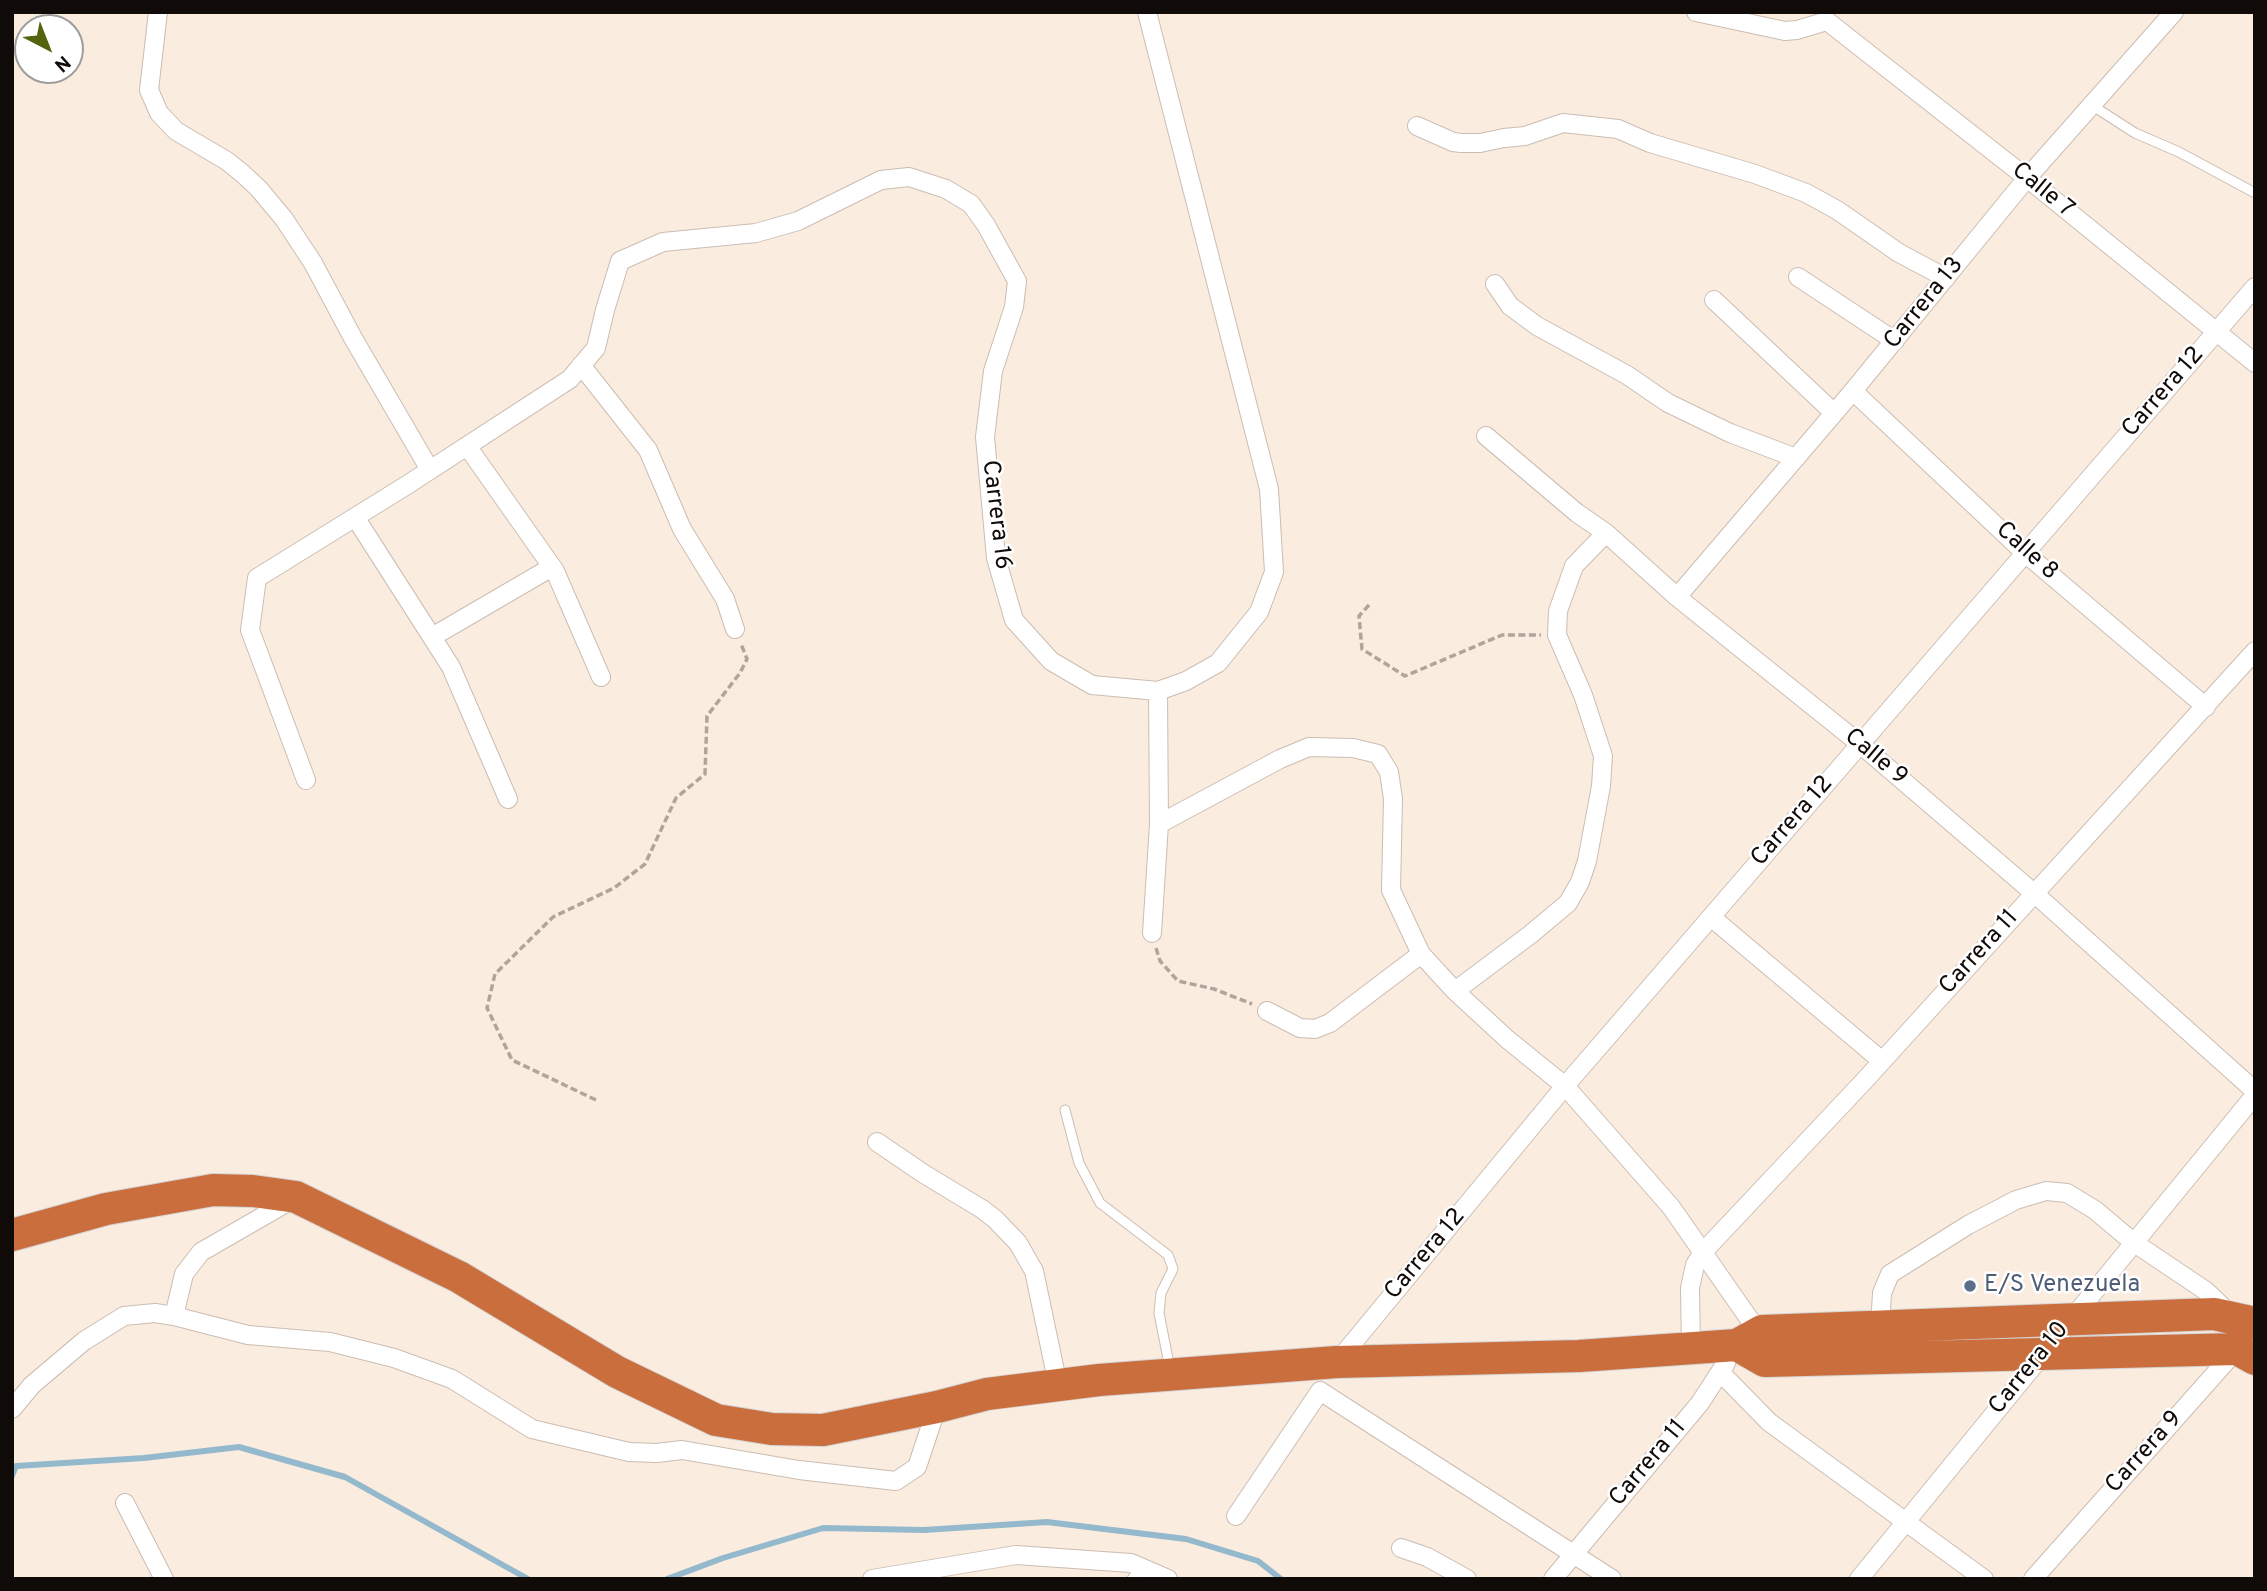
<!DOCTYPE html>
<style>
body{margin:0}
#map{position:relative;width:2267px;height:1591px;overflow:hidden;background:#fbece0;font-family:Overpass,sans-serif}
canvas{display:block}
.frame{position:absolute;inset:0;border:14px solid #100b08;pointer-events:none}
.north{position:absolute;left:14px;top:14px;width:70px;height:70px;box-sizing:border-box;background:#fff;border:2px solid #9f9d9c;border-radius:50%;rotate:138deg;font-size:19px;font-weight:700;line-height:28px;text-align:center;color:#100b08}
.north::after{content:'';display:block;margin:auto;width:24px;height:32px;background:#51640e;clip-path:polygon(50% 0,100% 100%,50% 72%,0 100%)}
</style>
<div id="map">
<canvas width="2267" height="1591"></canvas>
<div class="frame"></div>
<div class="north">N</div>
</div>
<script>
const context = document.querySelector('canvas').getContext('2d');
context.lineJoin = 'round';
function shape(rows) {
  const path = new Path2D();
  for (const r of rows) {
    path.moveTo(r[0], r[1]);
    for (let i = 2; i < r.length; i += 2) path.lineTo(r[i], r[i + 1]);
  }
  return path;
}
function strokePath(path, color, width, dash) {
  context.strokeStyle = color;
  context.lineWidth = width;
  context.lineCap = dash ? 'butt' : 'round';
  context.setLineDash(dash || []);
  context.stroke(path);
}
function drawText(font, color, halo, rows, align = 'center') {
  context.font = font + ' Overpass,sans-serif';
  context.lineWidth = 5;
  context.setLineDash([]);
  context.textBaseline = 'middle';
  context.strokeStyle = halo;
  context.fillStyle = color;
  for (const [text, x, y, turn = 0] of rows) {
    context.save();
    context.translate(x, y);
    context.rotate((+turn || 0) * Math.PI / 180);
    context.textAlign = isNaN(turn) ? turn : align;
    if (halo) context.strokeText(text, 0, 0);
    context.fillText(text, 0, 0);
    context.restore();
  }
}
strokePath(shape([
 [12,1476,16,1466,144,1458,239,1447,345,1477,528,1579],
 [667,1579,723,1558,823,1528,924,1530,1047,1522,1186,1539,1258,1561,1281,1579]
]), '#94b9cc', 6);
const lane = shape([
 [2093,106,2135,133,2179,152,2255,193],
 [1065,1110,1079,1163,1100,1203,1168,1255,1173,1269,1161,1293,1159,1313,1170,1369],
 [1132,1579,1142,1567]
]);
const street = shape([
 [158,12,149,90,159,113,176,131,227,161,243,174,259,189,284,219,313,263,353,338,430,470],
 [1696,12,1785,31,1797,30,1827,21],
 [1827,21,2027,178,2255,363],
 [1417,126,1453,142,1461,143,1480,143,1504,138,1525,136,1563,123,1618,129,1650,143,1755,174,1806,193,1837,210,1899,253,1946,278],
 [1798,277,1895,341],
 [1495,284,1510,306,1537,326,1627,375,1668,403,1730,433,1796,458],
 [1714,300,1834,413],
 [581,365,648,450,682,529,725,599,735,629],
 [1853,391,2025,553,2206,707],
 [1486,436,1577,513,1606,533,1677,597,1860,744,2035,894,2255,1091],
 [467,446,555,571,601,677],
 [355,517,451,667,508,799],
 [1677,597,1853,391,2027,178,2174,12],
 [432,637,552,567],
 [306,780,250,630,257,578,407,485,570,379,596,348,605,310,620,261,663,242,756,233,798,221,881,180,909,177,946,189,971,204,986,225,1017,281,1014,307,993,371,985,437,996,558,1014,620,1051,661,1092,685,1158,691,1186,681,1218,663,1259,612,1274,572,1269,489,1147,12],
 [1159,824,1280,759,1309,747,1353,748,1378,754,1389,772,1393,799,1391,890,1421,954,1455,991,1507,1039,1565,1086,1671,1207,1750,1320,1762,1331],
 [1711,917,1882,1061],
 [1152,933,1159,824,1158,691],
 [1455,991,1531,934,1568,903,1580,882,1587,861,1601,786,1603,756,1583,695,1557,635,1558,611,1574,566,1606,533],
 [1267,1011,1300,1028,1315,1029,1330,1023,1421,954],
 [877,1142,924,1174,982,1209,995,1219,1018,1243,1034,1271,1058,1385],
 [174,1316,184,1274,201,1252,293,1199],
 [1880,1327,1882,1293,1890,1274,1968,1225,2016,1200,2046,1191,2067,1193,2095,1210,2133,1242,2206,1291,2231,1315],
 [1691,1347,1690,1288,1695,1265,1703,1252,1865,1080,2255,651],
 [1337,1362,1565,1086,2255,287],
 [1720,1372,1769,1422,1984,1579],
 [1320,1391,1612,1579],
 [12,1409,32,1385,84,1341,124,1316,155,1313,174,1316,248,1335,330,1342,394,1358,452,1379,532,1429,629,1452,657,1453,682,1450,799,1470,896,1481,917,1467,937,1407],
 [125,1503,164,1579],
 [1236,1516,1320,1391],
 [1401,1548,1427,1557,1467,1579],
 [872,1579,1016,1555,1131,1563,1168,1579],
 [1553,1579,1700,1403,1726,1363],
 [1859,1579,2255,1095],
 [2033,1579,2237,1349]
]);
const highway = shape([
 [12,1235,106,1209,213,1190,253,1191,296,1197,459,1277,617,1372,716,1420,772,1429,823,1430,937,1407,987,1394,1099,1380,1337,1362,1579,1356,1737,1345,1762,1331,2214,1314,2255,1323],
 [1737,1345,1765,1361,2237,1349,2255,1359]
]);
strokePath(lane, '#cbbdb2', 11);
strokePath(street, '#cbbdb2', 20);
strokePath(highway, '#d4d3d3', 34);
strokePath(shape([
 [1369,605,1359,616,1362,649,1405,676,1502,635,1541,635],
 [1156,948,1160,961,1178,981,1214,989,1252,1004],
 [596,1100,512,1060,487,1008,495,974,553,917,614,888,645,864,676,798,705,774,707,716,740,673,747,659,741,644]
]), '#b0a49b', 3.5, [7, 3.5]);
strokePath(lane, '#fff', 9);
strokePath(street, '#fff', 18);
strokePath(highway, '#ca6e3d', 32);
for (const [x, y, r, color] of [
 [1970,1286,7,"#5c6f8a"]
]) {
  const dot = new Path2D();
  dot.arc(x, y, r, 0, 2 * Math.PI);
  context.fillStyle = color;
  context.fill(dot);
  strokePath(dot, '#fff', 2.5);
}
drawText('24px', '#100b08', '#fff', [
 ["Calle 7",2042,191,39],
 ["Carrera 13",1925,304,-51],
 ["Carrera 12",2164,393,-49],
 ["Carrera 16",995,515,83],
 ["Calle 8",2026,552,42],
 ["Calle 9",1875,758,40],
 ["Carrera 12",1793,822,-49],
 ["Carrera 11",1980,953,-48],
 ["Carrera 12",1426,1255,-50],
 ["Carrera 10",2030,1369,-51],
 ["Carrera 9",2145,1453,-48],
 ["Carrera 11",1649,1464,-50]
]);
drawText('24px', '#4e5e75', '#fff', [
 ["E/S Venezuela",1984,1286]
], 'left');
</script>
